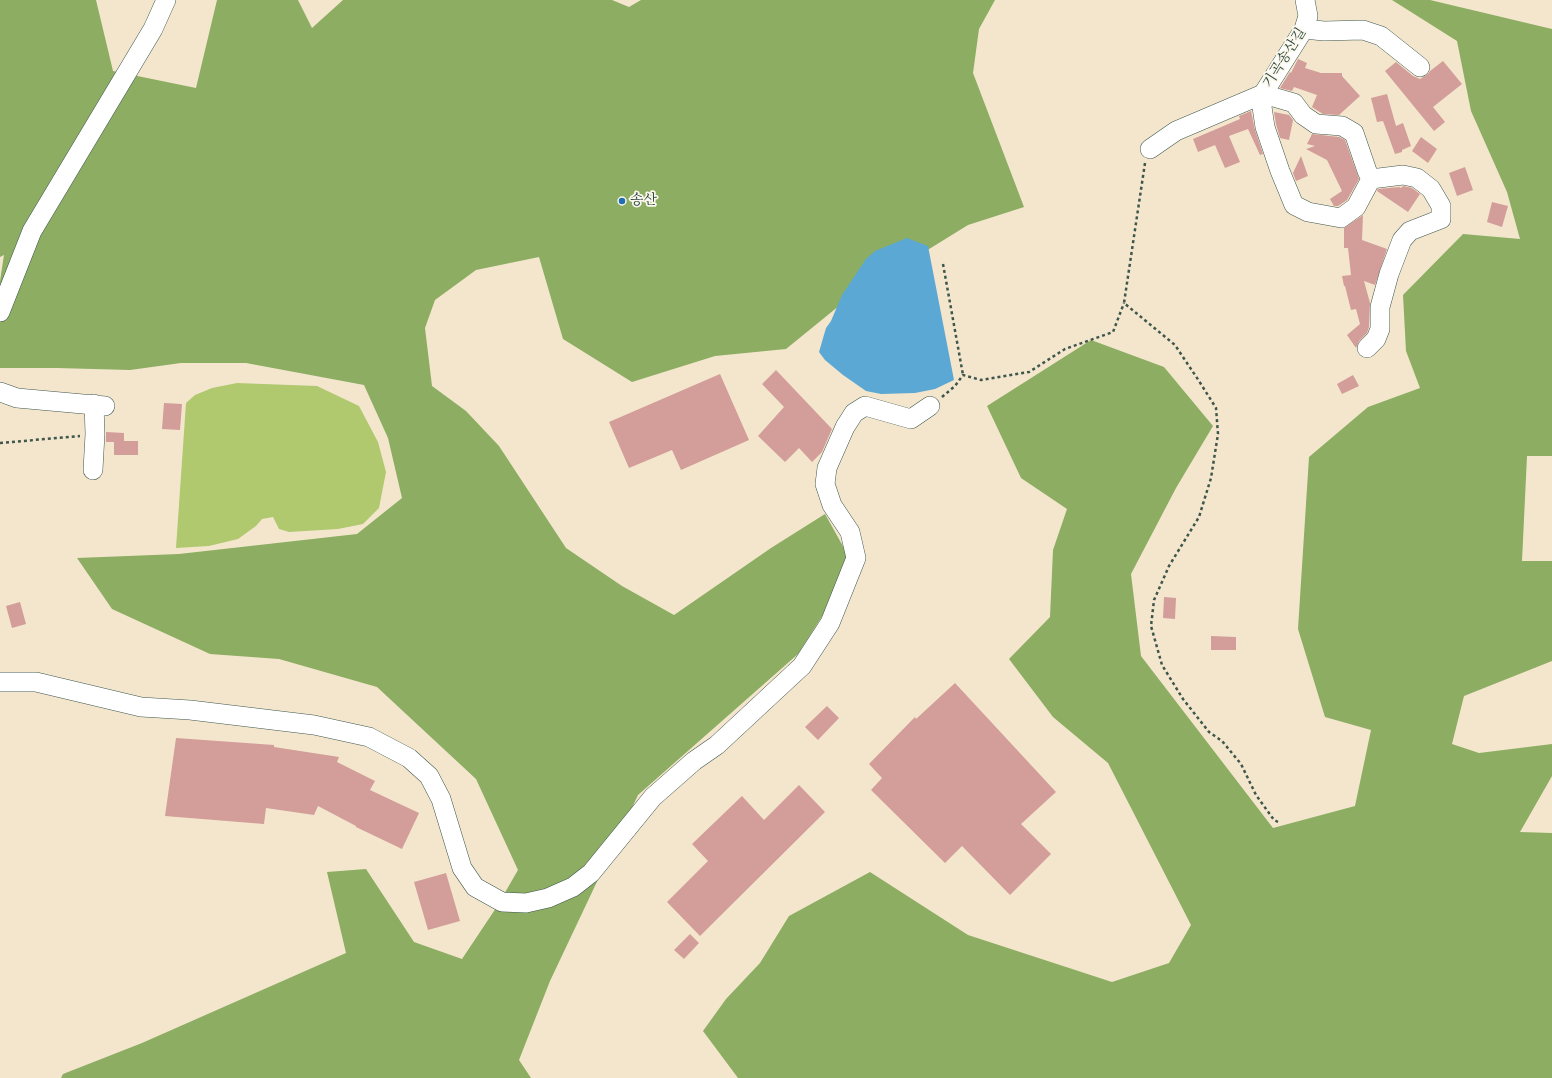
<!DOCTYPE html>
<meta charset="utf-8">
<style>
body{margin:0}
canvas{display:block;background:#f3e6cd}
</style>
<canvas width="1552" height="1078"></canvas>
<script>
const context = document.querySelector('canvas').getContext('2d');
context.lineJoin = 'round';
function fill(path, color) {
  context.fillStyle = color;
  context.fill(path, 'evenodd');
}
function shape(rows) {
  const path = new Path2D();
  for (const r of rows) {
    path.moveTo(r[0], r[1]);
    for (let i = 2; i < r.length; i += 2) path.lineTo(r[i], r[i + 1]);
  }
  return path;
}
function strokePath(path, color, width, dash) {
  context.strokeStyle = color;
  context.lineWidth = width;
  context.lineCap = dash ? 'butt' : 'round';
  context.setLineDash(dash || []);
  context.stroke(path);
}
function drawText(font, color, halo, rows, align = 'center') {
  context.font = font + ' Alegreya,"Noto Serif KR",serif';
  context.lineWidth = 3.5;
  context.setLineDash([]);
  context.textBaseline = 'middle';
  context.strokeStyle = halo;
  context.fillStyle = color;
  for (const [text, x, y, turn = 0] of rows) {
    context.save();
    context.translate(x, y);
    context.rotate((+turn || 0) * Math.PI / 180);
    context.textAlign = isNaN(turn) ? turn : align;
    if (halo) context.strokeText(text, 0, 0);
    context.fillText(text, 0, 0);
    context.restore();
  }
}
fill(shape([
 [237,383,317,386,359,406,378,442,386,472,379,508,363,524,338,529,289,532,279,529,273,517,262,519,256,526,238,539,209,546,176,548,186,403,195,395,212,388]
]), '#b0c96f');
fill(shape([
 [0,0,96,0,113,71,196,88,217,0,298,0,312,28,343,0,612,0,629,7,641,0,995,0,979,29,973,73,1024,207,968,225,845,301,786,349,715,356,632,382,563,339,539,257,476,270,435,300,425,328,432,386,466,411,499,446,566,548,622,586,674,615,771,548,825,514,854,566,798,654,638,795,550,981,519,1060,531,1078,61,1078,63,1074,142,1043,346,953,327,872,366,869,414,942,462,959,496,908,518,870,476,779,377,687,279,659,210,654,112,609,77,558,179,554,357,534,402,498,388,438,364,385,246,363,181,363,130,370,57,368,0,368,0,281,4,255,0,257],
 [1392,0,1430,0,1552,29,1552,456,1527,456,1522,561,1552,561,1552,661,1464,696,1452,744,1479,753,1552,744,1552,776,1520,832,1552,833,1552,1078,738,1078,703,1031,726,999,760,963,789,916,870,872,968,935,1112,982,1169,963,1191,925,1108,763,1053,717,1009,659,1050,617,1053,550,1067,509,1021,478,987,406,1091,340,1164,367,1213,426,1176,488,1131,574,1141,656,1273,828,1355,806,1371,730,1325,717,1298,629,1309,457,1368,407,1420,388,1406,351,1403,295,1463,234,1520,239,1507,192,1471,111,1457,41]
]), '#8cad62');
fill(shape([
 [907,238,928,246,954,380,935,389,915,393,881,394,866,391,843,375,825,360,819,352,826,328,831,321,842,295,866,259,875,251]
]), '#5ca8d5');
fill(shape([
 [1298,59,1307,63,1305,68,1321,73,1342,73,1342,76,1360,96,1339,115,1323,114,1312,107,1317,95,1294,87,1292,91,1280,88,1290,72,1291,73],
 [1443,61,1462,84,1433,107,1445,122,1434,131,1385,71,1396,62,1413,76,1420,79,1428,74,1430,71],
 [1387,94,1396,126,1403,123,1411,146,1402,150,1402,152,1395,154,1383,121,1377,122,1371,98],
 [1251,111,1255,130,1263,154,1260,155,1248,129,1229,136,1240,162,1225,168,1215,145,1198,152,1193,139,1240,119,1239,116],
 [1274,112,1289,115,1293,120,1289,140,1280,138,1276,124],
 [1312,134,1339,137,1345,140,1359,179,1347,200,1338,206,1334,206,1330,199,1342,191,1327,160,1306,149,1315,146,1307,144],
 [1421,137,1437,149,1428,163,1412,151],
 [1301,156,1308,176,1296,181,1293,173],
 [1465,167,1473,190,1457,196,1449,173],
 [1403,186,1412,188,1420,194,1408,212,1377,191,1378,189,1399,187,1401,188],
 [1492,202,1508,206,1502,227,1487,222],
 [1363,215,1362,240,1387,249,1375,285,1364,281,1370,303,1369,327,1367,333,1359,341,1356,348,1347,335,1360,324,1356,309,1351,310,1345,286,1344,286,1342,276,1351,275,1348,248,1344,248,1344,228],
 [776,370,832,429,822,452,812,462,799,448,785,462,758,436,784,407,762,384],
 [720,374,749,440,681,470,672,450,629,468,609,422],
 [1353,375,1359,386,1342,394,1337,384],
 [164,403,182,404,180,430,162,429],
 [106,432,124,433,124,441,138,441,138,455,114,455,114,442,106,442],
 [1164,597,1176,598,1175,619,1163,618],
 [20,602,26,624,12,628,6,606],
 [1211,636,1236,637,1236,650,1211,650],
 [955,683,1056,792,1021,824,1051,854,1010,895,962,846,945,863,871,790,882,778,869,764,915,717,916,719],
 [827,706,839,718,818,740,805,727],
 [176,738,274,745,274,747,339,757,337,762,375,781,370,790,419,813,402,849,356,827,356,826,318,806,314,815,266,808,264,824,165,816],
 [799,785,825,812,700,936,667,902,708,861,692,844,742,796,764,820],
 [446,873,460,921,428,930,414,882],
 [690,934,699,943,684,959,674,950]
]), '#d39d99');
const minor = shape([
 [1305,0,1308,16,1304,29,1263,94,1294,103,1303,115,1316,124,1342,126,1354,133,1367,171,1371,179,1403,175,1417,178,1431,189,1441,206,1441,219,1410,231,1402,240,1389,274,1380,307,1380,329,1376,339,1367,348],
 [1304,29,1324,31,1363,30,1381,36,1420,67],
 [1150,149,1176,131,1263,94,1262,107,1265,127,1280,171,1294,205,1308,212,1341,218,1356,207,1371,179],
 [0,312,32,231,153,29,166,0],
 [0,392,17,398,105,406],
 [93,470,95,434,94,404],
 [0,682,36,682,141,707,190,710,314,725,369,737,409,758,429,776,441,799,462,868,475,887,502,902,526,903,548,898,573,887,591,873,653,797,694,761,717,745,802,666,830,623,856,558,850,532,832,505,825,484,827,468,845,427,854,413,865,406,911,419,930,406]
]);
strokePath(minor, '#3f564b', 20);
strokePath(shape([
 [1145,163,1124,303,1175,345,1199,381,1216,408,1218,434,1211,478,1199,517,1169,566,1154,600,1151,626,1162,665,1183,699,1209,732,1222,741,1241,764,1256,795,1274,820,1278,822],
 [943,264,963,375],
 [942,397,955,386,963,375,981,380,1029,372,1065,349,1113,332,1124,303],
 [0,443,80,436]
]), '#3f564b', 2.5, [3, 3]);
strokePath(minor, '#fff', 19);
for (const [x, y, r, color] of [
 [622,201,4,"#1f6fb2"]
]) {
  const dot = new Path2D();
  dot.arc(x, y, r, 0, 2 * Math.PI);
  context.fillStyle = color;
  context.fill(dot);
  strokePath(dot, '#fbf7ec', 1.5);
}
drawText('14px', '#1f3d34', '#fbf7ec', [
 ["기곡송산길",1285,58,-58]
]);
drawText('14px', '#1f3d34', '#fbf7ec', [
 ["송산",630,201]
], 'left');
</script>
